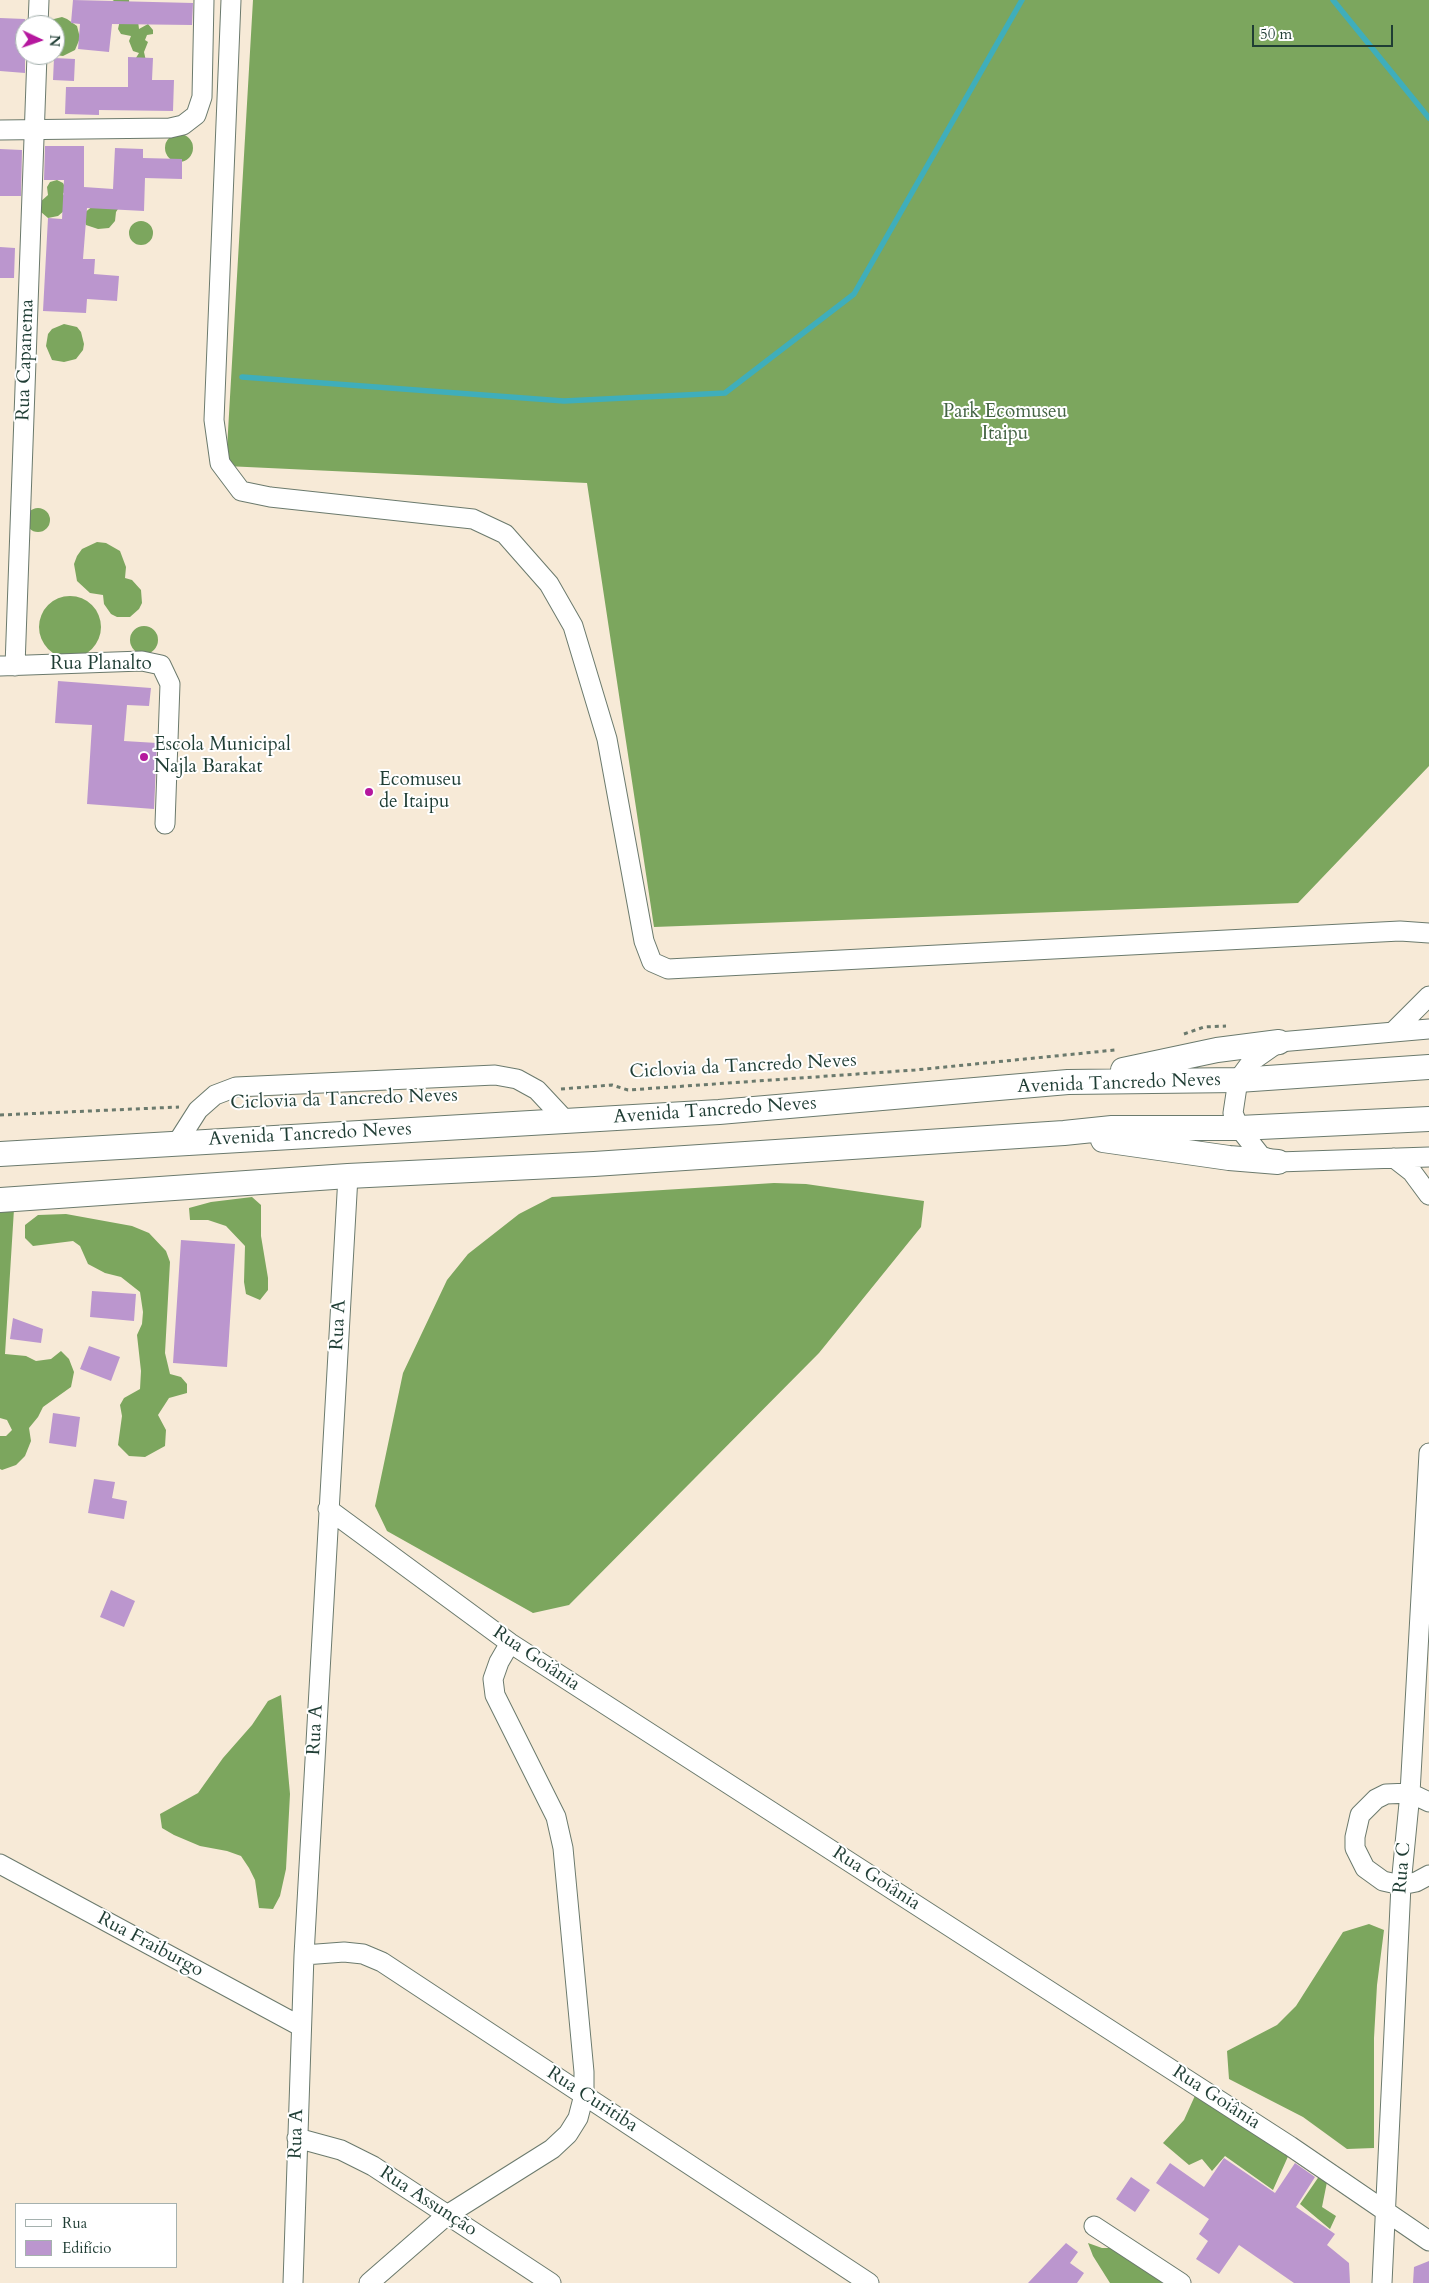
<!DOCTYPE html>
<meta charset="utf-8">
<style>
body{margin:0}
#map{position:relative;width:1429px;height:2283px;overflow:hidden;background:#f7ead7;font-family:Cardo,serif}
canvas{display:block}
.legend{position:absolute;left:15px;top:2203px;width:162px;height:65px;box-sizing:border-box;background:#fff;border:1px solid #a5b1ae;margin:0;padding:6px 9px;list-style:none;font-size:15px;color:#1f3d34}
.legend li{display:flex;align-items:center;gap:10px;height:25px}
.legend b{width:25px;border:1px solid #a5b1ae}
.north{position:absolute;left:15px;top:15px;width:50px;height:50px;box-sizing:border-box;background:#fff;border:1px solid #a5b1ae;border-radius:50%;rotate:93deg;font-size:14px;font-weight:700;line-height:20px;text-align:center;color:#1f3d34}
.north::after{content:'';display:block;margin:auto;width:18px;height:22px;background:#b5179e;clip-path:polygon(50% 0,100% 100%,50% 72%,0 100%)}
.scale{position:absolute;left:1252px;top:25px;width:141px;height:22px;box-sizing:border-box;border:2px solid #1f3d34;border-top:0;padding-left:6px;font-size:15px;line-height:18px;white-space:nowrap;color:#1f3d34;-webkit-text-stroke:4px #fff;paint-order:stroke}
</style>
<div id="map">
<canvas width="1429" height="2283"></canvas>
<ul class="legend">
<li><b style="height:6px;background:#fff"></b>Rua</li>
<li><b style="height:14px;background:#bb96ce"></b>Edifício</li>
</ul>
<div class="north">N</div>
<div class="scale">50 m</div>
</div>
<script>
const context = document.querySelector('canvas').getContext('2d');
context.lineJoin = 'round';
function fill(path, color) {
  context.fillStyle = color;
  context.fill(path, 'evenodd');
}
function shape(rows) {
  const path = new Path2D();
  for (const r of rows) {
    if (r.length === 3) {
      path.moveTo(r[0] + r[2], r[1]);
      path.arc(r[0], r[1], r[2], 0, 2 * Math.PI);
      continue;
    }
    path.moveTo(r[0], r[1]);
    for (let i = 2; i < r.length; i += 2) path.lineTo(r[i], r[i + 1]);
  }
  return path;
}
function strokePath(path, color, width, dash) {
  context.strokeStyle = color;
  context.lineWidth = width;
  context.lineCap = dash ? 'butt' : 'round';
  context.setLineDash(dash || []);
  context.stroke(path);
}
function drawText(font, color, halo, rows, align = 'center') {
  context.font = font + ' Cardo,serif';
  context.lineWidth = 4;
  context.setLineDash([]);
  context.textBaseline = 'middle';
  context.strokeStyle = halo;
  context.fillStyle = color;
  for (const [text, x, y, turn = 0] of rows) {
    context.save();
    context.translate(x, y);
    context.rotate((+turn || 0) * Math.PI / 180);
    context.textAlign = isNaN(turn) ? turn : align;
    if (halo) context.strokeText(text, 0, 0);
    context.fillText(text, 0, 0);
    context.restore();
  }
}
fill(shape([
 [114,0,129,0,130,12,138,21,139,29,148,24,153,30,153,34,147,35,145,40,148,42,144,52,146,61,134,61,139,53,133,51,129,41,131,36,121,34,118,29,120,20,111,2],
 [253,0,1429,0,1429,766,1298,903,654,927,587,483,226,466],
 [62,17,67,19,77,26,80,38,75,50,63,56,55,55,55,25,45,25,50,20],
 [179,148,14],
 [57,180,63,183,66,189,63,194,66,199,65,210,58,216,48,218,41,212,39,203,48,195,47,187,50,182],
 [94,205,120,206,116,212,115,221,109,228,98,229,86,225,83,214],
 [141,233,12],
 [64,324,77,327,81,332,84,344,83,350,76,359,64,362,52,360,46,346,48,334,52,329],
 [38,520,12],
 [97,542,106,543,120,551,126,567,125,578,132,580,141,590,142,603,139,609,130,617,117,617,111,614,104,604,103,595,90,593,77,581,74,564,77,556,82,549],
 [70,627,31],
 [144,640,14],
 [774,1183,806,1184,924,1201,921,1227,819,1353,569,1605,533,1613,387,1531,375,1506,403,1373,447,1280,468,1254,519,1214,552,1197],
 [252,1197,261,1205,261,1236,268,1278,268,1290,260,1300,246,1294,244,1282,245,1246,226,1226,208,1220,190,1220,189,1208,211,1202],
 [14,1209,5,1354,26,1356,36,1361,51,1359,61,1351,69,1359,74,1372,71,1387,43,1407,38,1417,29,1428,31,1441,25,1456,16,1465,2,1470,0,1469,0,1436,6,1436,12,1430,7,1420,0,1418,0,1210],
 [66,1214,132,1226,149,1233,166,1251,170,1262,165,1353,170,1374,181,1377,187,1384,187,1393,169,1398,158,1415,166,1430,165,1446,145,1457,129,1456,118,1445,122,1416,120,1405,124,1398,140,1389,141,1371,137,1335,142,1324,143,1312,140,1292,121,1277,105,1273,88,1264,80,1246,73,1241,33,1246,25,1238,25,1225,38,1215],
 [281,1695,290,1794,286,1869,280,1896,273,1909,259,1908,255,1880,249,1868,241,1856,227,1851,200,1846,174,1835,162,1828,160,1814,198,1793,223,1758,252,1725,268,1701],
 [1369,1924,1384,1930,1377,1985,1374,2038,1374,2148,1347,2149,1303,2117,1229,2079,1227,2051,1277,2025,1296,2006,1343,1932],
 [1198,2089,1290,2152,1273,2190,1225,2156,1212,2171,1202,2159,1189,2165,1163,2143,1184,2120],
 [1322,2172,1327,2182,1322,2207,1336,2216,1330,2229,1300,2204],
 [1088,2243,1102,2248,1116,2248,1165,2283,1110,2283,1093,2256]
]), '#7ca65e');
strokePath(shape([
 [1333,0,1429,118],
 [242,377,564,401,725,393,854,294,1022,0]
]), '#3faebb', 5.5);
fill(shape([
 [73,0,193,3,192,25,112,24,109,52,78,49,80,24,71,23],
 [0,18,25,19,25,73,0,71],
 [128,57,153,58,152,80,174,80,173,111,99,110,99,115,65,114,66,87,128,87],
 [54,58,75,59,74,81,53,80],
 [45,146,84,146,84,187,113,189,115,148,143,149,143,158,182,159,182,179,145,178,144,211,87,208,83,259,95,259,94,274,119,276,117,301,87,299,86,313,43,311,48,218,62,219,64,180,44,180],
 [0,149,22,150,21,196,0,196],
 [0,247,15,248,14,278,0,278],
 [58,681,151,688,149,706,127,705,124,741,157,743,154,809,87,804,92,725,55,723],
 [181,1240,235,1244,227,1367,173,1363],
 [92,1291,136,1294,134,1321,90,1317],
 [13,1318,43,1329,41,1343,10,1339],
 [89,1346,120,1357,111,1381,80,1369],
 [53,1413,80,1417,76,1447,49,1443],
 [94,1479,115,1482,112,1498,127,1501,124,1519,88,1513],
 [111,1590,135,1601,124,1627,100,1617],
 [1224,2158,1275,2193,1295,2163,1315,2177,1296,2207,1335,2234,1327,2245,1349,2263,1350,2283,1294,2283,1239,2245,1219,2274,1196,2259,1208,2241,1199,2234,1209,2219,1156,2183,1170,2163,1204,2187],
 [1131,2177,1150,2190,1135,2212,1116,2199],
 [1066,2243,1078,2252,1070,2263,1084,2273,1077,2283,1028,2283],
 [1429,2261,1429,2283,1413,2283,1414,2267]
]), '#bb96ce');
const minor = shape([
 [231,0,214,420,220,463,241,491,270,497,473,519,505,534,549,584,573,626,607,739,644,941,652,962,668,969,1400,931,1429,933],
 [38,25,39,0],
 [0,130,170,128,183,125,196,115,202,97,204,0],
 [0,666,142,661,161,665,170,684,165,824],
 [15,666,37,55],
 [1429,1029,1279,1042,1252,1061,1238,1080,1233,1113,1239,1128,1261,1156,1278,1162,1429,1157],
 [1393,1032,1429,996],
 [177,1143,198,1110,215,1095,236,1087,495,1075,517,1079,537,1090,565,1120],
 [1394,1158,1412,1172,1429,1195],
 [328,1509,510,1643,1290,2146,1429,2241],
 [1429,1802,1410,1793,1386,1794,1376,1799,1360,1815,1355,1837,1355,1848,1365,1868,1383,1881,1401,1885,1416,1882,1429,1875],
 [0,1864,300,2026],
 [304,1955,344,1952,363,1954,382,1962,869,2283],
 [297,2138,341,2150,373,2166,551,2283],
 [1094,2226,1181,2283],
 [293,2283,304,1955,348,1176],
 [369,2283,447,2215,552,2149,568,2134,578,2118,584,2095,584,2072,563,1848,556,1817,495,1695,493,1679,499,1662,510,1643],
 [1382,2283,1401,1885,1410,1793,1429,1453]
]);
const major = shape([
 [1123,1070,1217,1050,1279,1042],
 [1103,1140,1229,1158,1278,1162],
 [0,1154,719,1112,1068,1082,1238,1080,1429,1067],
 [0,1200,348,1176,594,1164,1064,1133,1112,1128,1239,1128,1429,1119]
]);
strokePath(minor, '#6b7a6d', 21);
strokePath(major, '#6b7a6d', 26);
strokePath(shape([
 [1184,1034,1204,1027,1226,1026],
 [561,1089,612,1085,628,1090,915,1070,1115,1050],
 [0,1115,179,1107]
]), '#6b7a6d', 3, [4, 4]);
strokePath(minor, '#fff', 19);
strokePath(major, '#fff', 24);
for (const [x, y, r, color] of [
 [144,757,5,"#b5179e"],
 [369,792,5,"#b5179e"]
]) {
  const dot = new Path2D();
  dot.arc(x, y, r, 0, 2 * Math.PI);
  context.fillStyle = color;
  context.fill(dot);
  strokePath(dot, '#fff', 2);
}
drawText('19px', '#1f3d34', '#fff', [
 ["Rua Capanema",26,360,-88],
 ["Rua Planalto",101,665],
 ["Ciclovia da Tancredo Neves",743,1067,-3],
 ["Avenida Tancredo Neves",1119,1084,-2],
 ["Ciclovia da Tancredo Neves",344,1100,-2],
 ["Avenida Tancredo Neves",715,1111,-4],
 ["Avenida Tancredo Neves",310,1135,-3],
 ["Rua A",339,1325,-87],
 ["Rua Goiânia",536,1659,34],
 ["Rua A",316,1730,-87],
 ["Rua C",1403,1868,-85],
 ["Rua Goiânia",876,1879,33],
 ["Rua Fraiburgo",150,1945,28],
 ["Rua Goiânia",1216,2098,33],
 ["Rua Curitiba",592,2100,33],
 ["Rua A",297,2134,-88],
 ["Rua Assunção",428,2202,33]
]);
drawText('19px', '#446444', '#fff', [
 ["Park Ecomuseu",1005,413],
 ["Itaipu",1005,435]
]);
drawText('19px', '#1f3d34', '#fff', [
 ["Escola Municipal",154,746],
 ["Najla Barakat",154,768],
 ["Ecomuseu",379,781],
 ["de Itaipu",379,803]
], 'left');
</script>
